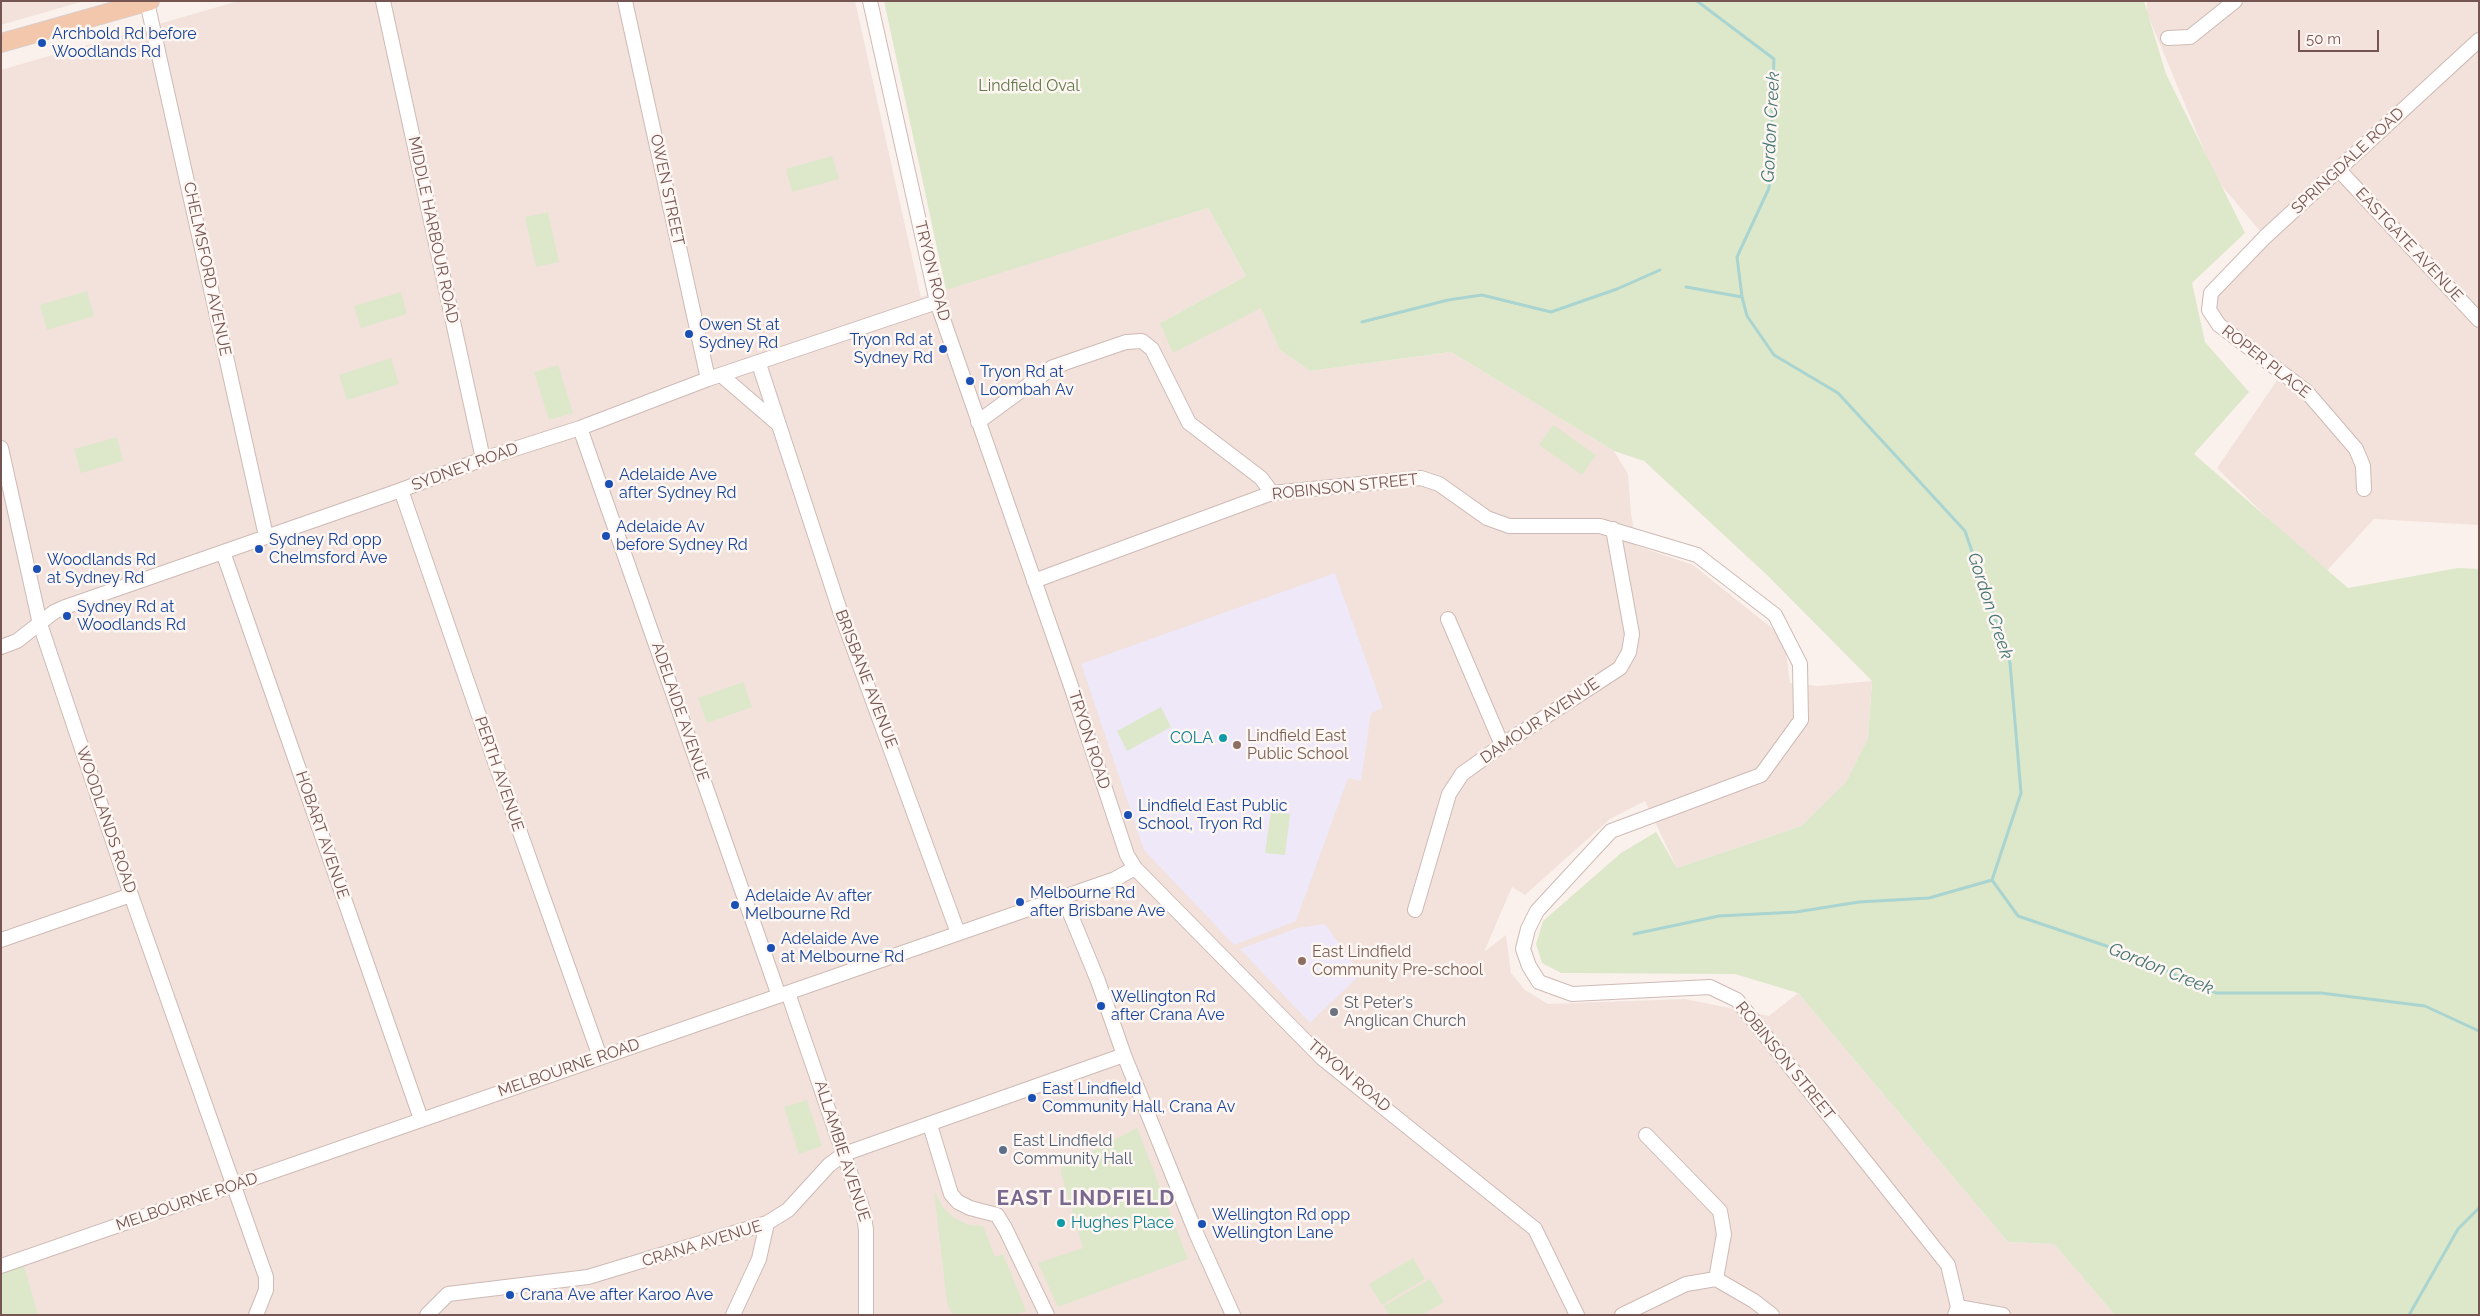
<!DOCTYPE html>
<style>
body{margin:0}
#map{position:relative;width:2480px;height:1316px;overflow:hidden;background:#fbf1ec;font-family:Raleway,sans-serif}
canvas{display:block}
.frame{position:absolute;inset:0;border:2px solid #745551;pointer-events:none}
.scale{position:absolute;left:2298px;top:30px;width:81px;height:22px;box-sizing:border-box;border:2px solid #745551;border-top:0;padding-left:6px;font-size:15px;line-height:18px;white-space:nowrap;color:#745551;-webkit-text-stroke:4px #fdf6f2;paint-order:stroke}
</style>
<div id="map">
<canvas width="2480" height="1316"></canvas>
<div class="frame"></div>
<div class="scale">50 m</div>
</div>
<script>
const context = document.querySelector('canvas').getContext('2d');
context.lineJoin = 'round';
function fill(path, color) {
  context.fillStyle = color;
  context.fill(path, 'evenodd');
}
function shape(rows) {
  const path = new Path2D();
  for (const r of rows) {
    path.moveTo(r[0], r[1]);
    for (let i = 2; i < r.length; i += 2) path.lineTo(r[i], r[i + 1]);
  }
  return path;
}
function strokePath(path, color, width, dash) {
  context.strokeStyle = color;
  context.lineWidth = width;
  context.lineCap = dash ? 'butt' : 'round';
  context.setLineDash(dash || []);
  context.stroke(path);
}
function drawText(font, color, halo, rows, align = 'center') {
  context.font = font + ' Raleway,sans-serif';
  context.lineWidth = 5;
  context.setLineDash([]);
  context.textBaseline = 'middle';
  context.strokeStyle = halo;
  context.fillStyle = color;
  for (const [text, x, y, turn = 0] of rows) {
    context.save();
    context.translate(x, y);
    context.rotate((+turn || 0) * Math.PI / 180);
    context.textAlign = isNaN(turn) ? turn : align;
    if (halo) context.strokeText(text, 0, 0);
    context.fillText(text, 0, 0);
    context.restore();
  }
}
fill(shape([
 [1,1,84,1,1,25],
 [238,1,855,1,921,297,1208,208,1246,276,1160,323,1262,308,1280,350,1310,371,1451,352,1614,451,1628,474,1631,514,1637,546,1693,565,1773,629,1785,645,1790,683,1818,686,1872,681,1868,738,1846,782,1801,826,1677,868,1645,801,1610,819,1525,895,1512,887,1484,952,1506,935,1511,973,1525,990,1548,1004,1685,999,1769,1016,1798,993,2008,1242,2054,1244,2115,1315,1,1315,1,70],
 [2147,1,2479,1,2479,525,2374,519,2324,574,2217,468,2282,373,2219,325,2209,302,2265,237,2216,179,2147,13]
]), '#f2e2db');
fill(shape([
 [1335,573,1383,708,1371,713,1361,781,1348,778,1296,921,1234,945,1144,850,1081,664],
 [1325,924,1361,974,1310,1023,1240,949,1297,928]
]), '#eee8f8');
fill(shape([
 [884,1,2144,1,2166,74,2245,233,2192,283,2205,342,2249,392,2194,454,2348,588,2458,568,2479,569,2479,1315,2115,1315,2054,1244,2008,1242,1798,993,1735,974,1561,973,1542,963,1536,944,1543,921,1621,853,1656,832,1677,868,1801,826,1846,782,1868,738,1872,681,1767,575,1644,461,1614,451,1451,352,1310,371,1280,350,1261,308,1173,353,1160,323,1246,276,1208,208,946,290],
 [832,156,839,179,792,192,786,169],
 [548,212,559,262,536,267,525,217],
 [87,291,94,316,47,330,40,305],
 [401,292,407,314,361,328,354,306],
 [391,358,399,384,347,400,339,375],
 [558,365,573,413,549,420,534,372],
 [1553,425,1596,455,1582,475,1539,445],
 [117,437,123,461,81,473,74,449],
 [743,682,752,707,707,723,698,698],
 [1161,707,1171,727,1127,751,1117,731],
 [1271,811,1290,814,1285,855,1265,853],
 [807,1100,822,1146,799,1154,784,1107],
 [1137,1128,1188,1259,1058,1307,1038,1263,1083,1248,1061,1173,1062,1162,1085,1155],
 [934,1191,942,1206,954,1218,970,1225,983,1226,995,1257,1003,1254,1026,1311,1014,1315,952,1315,947,1302],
 [1413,1258,1425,1279,1382,1305,1369,1284],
 [23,1262,38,1315,1,1315,1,1270],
 [1430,1279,1444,1302,1422,1315,1389,1315,1384,1306]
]), '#dde8cb');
strokePath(shape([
 [1697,1,1774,59,1769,188,1737,257,1742,297,1747,316,1774,355,1838,393,1965,531,2010,663,2021,793,1992,880,2018,916,2127,953,2216,993,2321,993,2425,1006,2479,1031],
 [1686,287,1742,297],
 [1362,322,1448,300,1482,295,1551,312,1617,289,1660,270],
 [1634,934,1719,916,1796,912,1859,902,1929,898,1992,880],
 [2409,1315,2458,1229,2479,1208]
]), '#a9d4d0', 3);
const minor = shape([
 [383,1,483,459],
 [625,1,708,379],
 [870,1,937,302,1071,686,1127,855,1135,868,1322,1058,1535,1229,1577,1315],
 [147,2,266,536],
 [2168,38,2190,37,2235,1],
 [2339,170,2479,320],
 [759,364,840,611,958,933],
 [721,375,778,424],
 [978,422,1053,367,1126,342,1142,341,1152,349,1189,423,1261,478,1272,493],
 [580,428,779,996],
 [1,448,40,624,131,895,266,1277,266,1290,256,1315],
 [2364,489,2363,466,2356,449,2306,391,2219,325,2209,310,2211,293,2265,237,2479,40],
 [401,490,495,762,600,1057],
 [223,552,421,1119],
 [1034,581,1272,493,1421,478,1439,484,1487,518,1509,526,1600,526,1697,555,1775,615,1800,664,1801,720,1761,775,1611,831,1537,911,1528,929,1523,949,1529,966,1539,982,1572,994,1710,987,1737,1000,1948,1265,1958,1307,1955,1315],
 [1448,619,1502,745],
 [1,647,17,641,54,612,65,607,401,490,483,459,580,428,708,379,937,302],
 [1063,896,1098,981,1124,1055,1196,1233,1233,1315],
 [1415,910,1449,794,1462,774,1502,745,1620,668,1629,652,1632,634,1613,529],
 [1,940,131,895],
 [788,993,863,1210,866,1230,866,1315],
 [930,1125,951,1194,958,1202,970,1208,997,1215,1005,1228,1047,1315],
 [1646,1135,1720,1211,1724,1234,1716,1279],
 [1,1266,1115,879,1135,868],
 [1958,1307,2003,1315],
 [427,1315,448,1294,588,1277,767,1223,788,1210,829,1165,844,1154,1124,1055],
 [733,1315,759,1259,767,1223],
 [1622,1315,1686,1284,1716,1279,1754,1301,1772,1315]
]);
const major = shape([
 [1,43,150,1]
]);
strokePath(minor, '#cebab5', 16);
strokePath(major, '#d8cfce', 20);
strokePath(minor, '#fff', 14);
strokePath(major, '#f2c7ac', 18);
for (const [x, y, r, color] of [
 [42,43,5,"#1a4fb4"],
 [689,334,5,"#1a4fb4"],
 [943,349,5,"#1a4fb4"],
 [970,381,5,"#1a4fb4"],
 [609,484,5,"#1a4fb4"],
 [606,536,5,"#1a4fb4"],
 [259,549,5,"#1a4fb4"],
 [37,569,5,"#1a4fb4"],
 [67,616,5,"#1a4fb4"],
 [1223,738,5,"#0f9aa8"],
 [1237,745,5,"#8d6e63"],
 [1128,815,5,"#1a4fb4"],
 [1020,902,5,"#1a4fb4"],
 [735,905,5,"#1a4fb4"],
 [771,948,5,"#1a4fb4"],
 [1302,961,5,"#8d6e63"],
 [1101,1006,5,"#1a4fb4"],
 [1334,1012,5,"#6b7280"],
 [1032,1098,5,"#1a4fb4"],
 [1003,1150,5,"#5c6f8a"],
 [1061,1223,5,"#0f9aa8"],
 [1202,1224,5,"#1a4fb4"],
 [510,1295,5,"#1a4fb4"]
]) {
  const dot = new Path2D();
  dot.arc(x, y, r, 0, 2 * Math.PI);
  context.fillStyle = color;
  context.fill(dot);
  strokePath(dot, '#fdf6f2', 2);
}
drawText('16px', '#164399', '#fdf6f2', [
 ["Archbold Rd before",52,34],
 ["Woodlands Rd",52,52],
 ["Owen St at",699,325],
 ["Sydney Rd",699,343],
 ["Tryon Rd at",933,340,"right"],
 ["Sydney Rd",933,358,"right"],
 ["Tryon Rd at",980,372],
 ["Loombah Av",980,390],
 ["Adelaide Ave",619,475],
 ["after Sydney Rd",619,493],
 ["Adelaide Av",616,527],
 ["before Sydney Rd",616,545],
 ["Sydney Rd opp",269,540],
 ["Chelmsford Ave",269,558],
 ["Woodlands Rd",47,560],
 ["at Sydney Rd",47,578],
 ["Sydney Rd at",77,607],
 ["Woodlands Rd",77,625],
 ["Lindfield East Public",1138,806],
 ["School, Tryon Rd",1138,824],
 ["Melbourne Rd",1030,893],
 ["after Brisbane Ave",1030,911],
 ["Adelaide Av after",745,896],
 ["Melbourne Rd",745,914],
 ["Adelaide Ave",781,939],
 ["at Melbourne Rd",781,957],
 ["Wellington Rd",1111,997],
 ["after Crana Ave",1111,1015],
 ["East Lindfield",1042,1089],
 ["Community Hall, Crana Av",1042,1107],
 ["Wellington Rd opp",1212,1215],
 ["Wellington Lane",1212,1233],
 ["Crana Ave after Karoo Ave",520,1295]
], 'left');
drawText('16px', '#62784a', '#fdf6f2', [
 ["Lindfield Oval",1029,86]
]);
drawText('16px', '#745551', '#fdf6f2', [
 ["SPRINGDALE ROAD",2348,161,-43],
 ["OWEN STREET",667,190,78],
 ["MIDDLE HARBOUR ROAD",433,230,78],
 ["EASTGATE AVENUE",2409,245,47],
 ["CHELMSFORD AVENUE",207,269,78],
 ["TRYON ROAD",932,271,76],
 ["ROPER PLACE",2266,362,38],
 ["SYDNEY ROAD",465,467,-20],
 ["ROBINSON STREET",1345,487,-6],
 ["BRISBANE AVENUE",866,679,69],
 ["ADELAIDE AVENUE",680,712,71],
 ["DAMOUR AVENUE",1540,721,-34],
 ["TRYON ROAD",1089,740,72],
 ["PERTH AVENUE",499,774,71],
 ["WOODLANDS ROAD",106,820,71],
 ["HOBART AVENUE",322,835,71],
 ["ROBINSON STREET",1785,1061,51],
 ["MELBOURNE ROAD",569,1068,-19],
 ["TRYON ROAD",1349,1076,40],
 ["ALLAMBIE AVENUE",842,1151,72],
 ["MELBOURNE ROAD",187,1202,-19],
 ["CRANA AVENUE",702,1244,-17]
]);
drawText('16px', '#785e54', '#fdf6f2', [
 ["Lindfield East",1247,736],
 ["Public School",1247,754],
 ["East Lindfield",1312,952],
 ["Community Pre-school",1312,970]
], 'left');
drawText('16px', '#0d838f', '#fdf6f2', [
 ["COLA",1213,738],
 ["Hughes Place",1071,1223,"left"]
], 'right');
drawText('16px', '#5b616d', '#fdf6f2', [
 ["St Peter's",1344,1003],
 ["Anglican Church",1344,1021]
], 'left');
drawText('16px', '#4e5e75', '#fdf6f2', [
 ["East Lindfield",1013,1141],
 ["Community Hall",1013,1159]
], 'left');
drawText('italic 18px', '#467773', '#fdf6f2', [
 ["Gordon Creek",1771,127,-87],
 ["Gordon Creek",1990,606,72],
 ["Gordon Creek",2161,969,22]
]);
context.letterSpacing = '1px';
drawText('bold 21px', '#7a698f', '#fdf6f2', [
 ["EAST LINDFIELD",1086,1199]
]);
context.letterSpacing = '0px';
</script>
